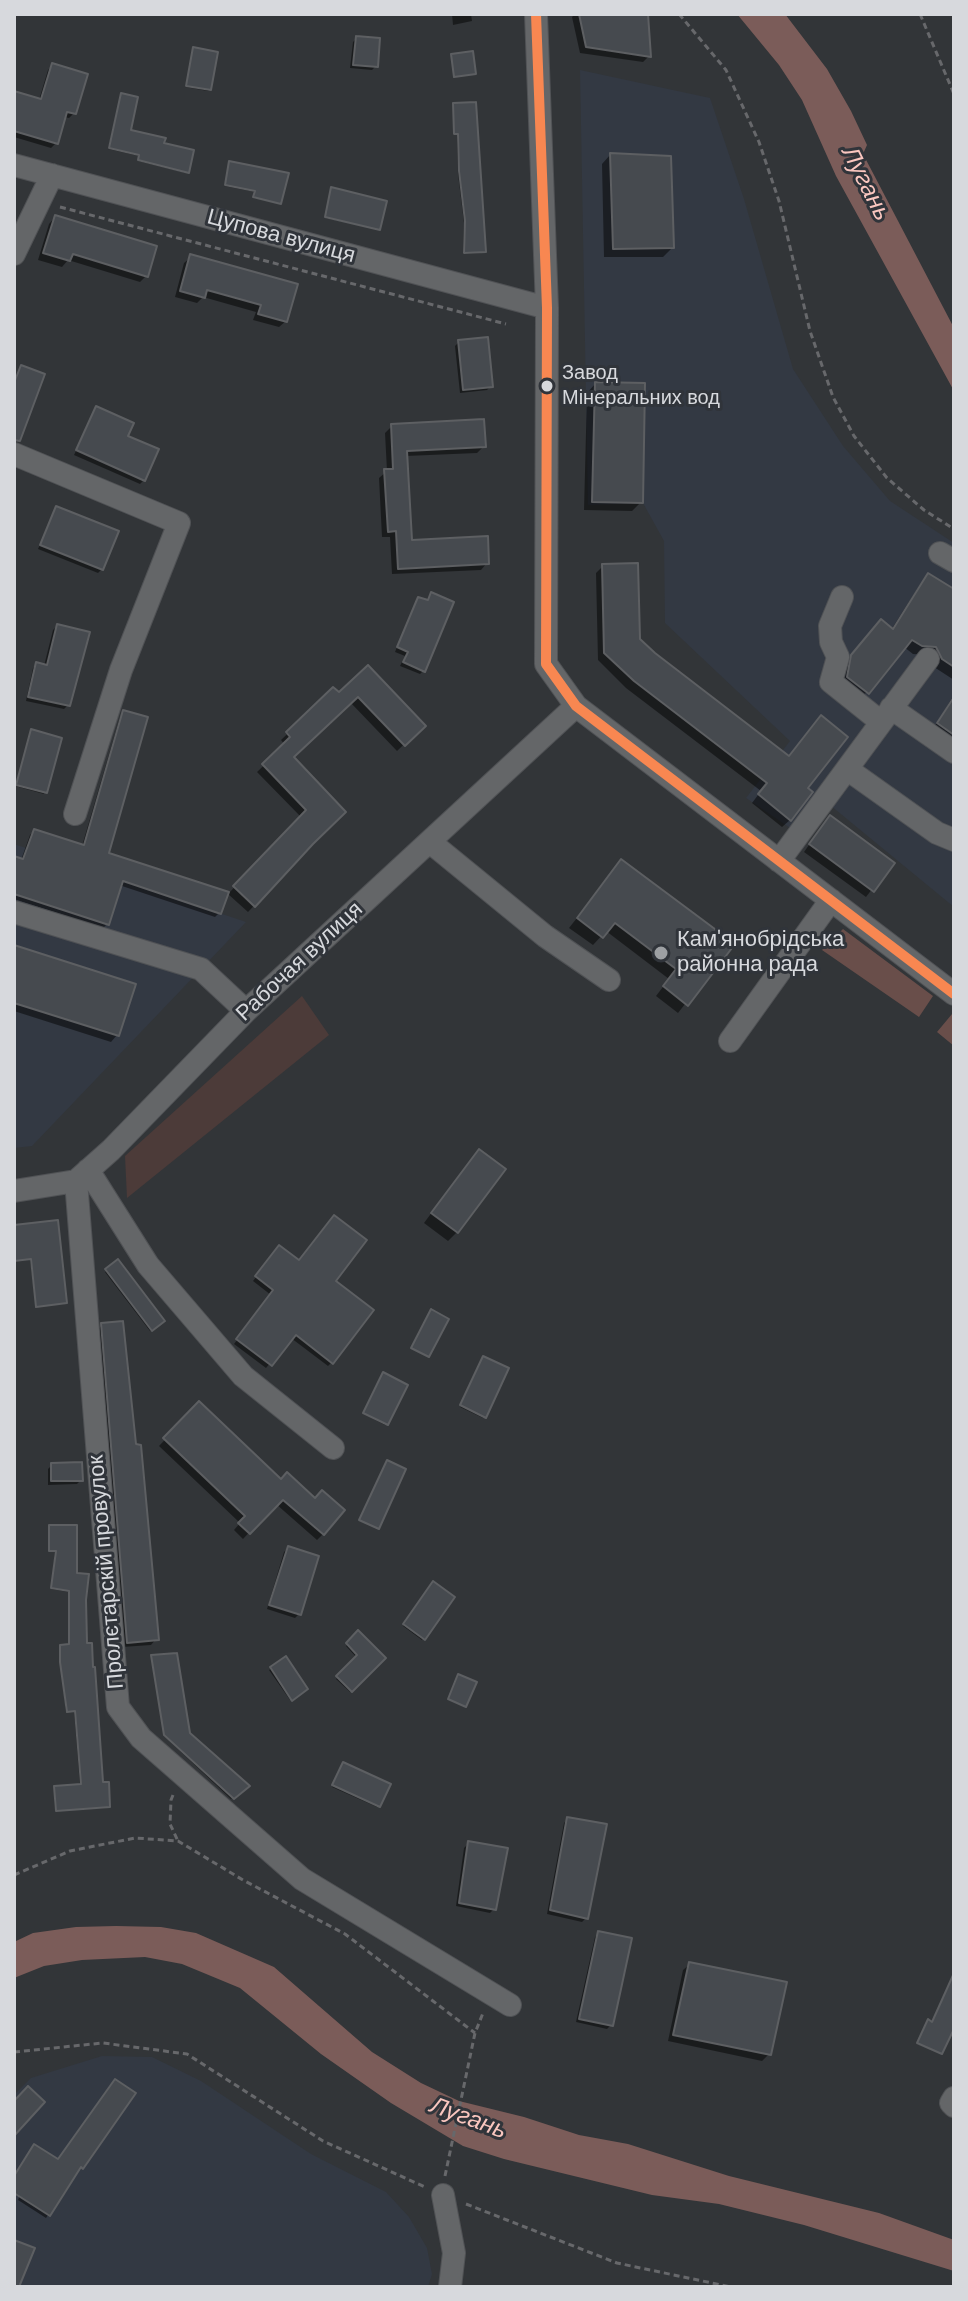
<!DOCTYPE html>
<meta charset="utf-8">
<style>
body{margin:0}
#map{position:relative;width:968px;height:2301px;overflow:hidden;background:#323538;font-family:"DM Sans",sans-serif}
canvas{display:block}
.frame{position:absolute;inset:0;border:16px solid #d7d9dd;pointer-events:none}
</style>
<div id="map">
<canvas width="968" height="2301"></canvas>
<div class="frame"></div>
</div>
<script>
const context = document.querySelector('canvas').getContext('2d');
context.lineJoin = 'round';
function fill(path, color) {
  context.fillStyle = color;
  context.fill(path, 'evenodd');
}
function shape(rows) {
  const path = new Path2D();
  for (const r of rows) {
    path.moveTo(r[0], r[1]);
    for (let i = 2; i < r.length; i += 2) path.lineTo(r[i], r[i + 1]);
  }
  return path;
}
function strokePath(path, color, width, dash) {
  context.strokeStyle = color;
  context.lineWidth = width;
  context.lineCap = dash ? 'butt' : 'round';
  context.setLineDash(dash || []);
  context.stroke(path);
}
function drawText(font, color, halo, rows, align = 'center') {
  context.font = font + ' "DM Sans",sans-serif';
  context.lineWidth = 6;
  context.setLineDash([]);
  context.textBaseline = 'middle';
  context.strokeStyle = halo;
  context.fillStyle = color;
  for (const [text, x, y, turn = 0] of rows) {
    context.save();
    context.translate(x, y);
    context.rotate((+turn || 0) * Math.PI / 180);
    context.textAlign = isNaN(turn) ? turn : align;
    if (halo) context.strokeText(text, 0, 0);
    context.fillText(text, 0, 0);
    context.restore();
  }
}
fill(shape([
 [580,70,710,98,744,199,793,369,843,446,890,501,954,543,954,907,819,796,796,832,746,798,790,741,665,623,664,541,643,503,588,505],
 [14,844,246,922,32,1146,14,1148],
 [102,2056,152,2057,201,2081,311,2154,386,2192,409,2217,427,2248,432,2274,428,2287,14,2287,14,2095,31,2078]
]), '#333943');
fill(shape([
 [302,996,329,1035,127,1198,125,1156]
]), '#4c3b39');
fill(shape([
 [843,929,933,996,919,1017,822,950],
 [952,1014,954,1015,954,1046,937,1032]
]), '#694e4a');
fill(shape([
 [737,14,785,14,827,69,851,111,867,145,863,154,954,328,954,391,836,176,802,100,779,65],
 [116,1926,161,1927,196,1933,274,1967,372,2052,421,2083,459,2101,524,2117,579,2135,628,2144,729,2176,879,2213,954,2240,954,2271,804,2225,719,2204,652,2195,504,2159,463,2146,391,2103,321,2054,240,1988,182,1964,145,1957,82,1960,44,1966,14,1978,14,1942,33,1933,76,1927]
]), '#7b5c59');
fill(shape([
 [452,14,471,14,472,21,453,25],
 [575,14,646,14,649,56,643,62,580,53,572,17],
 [357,38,376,66,372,70,350,68,353,42],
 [194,49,210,90,208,91,185,87],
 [53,65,74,113,69,118,64,117,56,143,51,148,14,137,14,93,39,100,48,70],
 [120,97,128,131,162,144,186,173,138,161,139,156,108,149],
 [454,105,484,252,482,253,463,254,464,223,458,174,457,134,453,135],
 [610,155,672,248,663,257,604,257,602,164],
 [229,165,279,202,253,198,255,192,224,186],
 [331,189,378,229,325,218],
 [55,217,146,276,140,282,68,260,62,267,38,260,49,224],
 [191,257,286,321,279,327,253,320,256,312,203,297,197,303,175,297,184,263],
 [459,342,491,386,487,390,460,393,455,346],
 [595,384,641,502,632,511,584,510,587,393],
 [96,409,126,437,144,480,140,484,74,455],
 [392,426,484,446,477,453,406,456,410,542,487,563,481,570,392,574,390,537,382,537,379,478,387,471,385,433],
 [57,508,102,569,98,573,38,549],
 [603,566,638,640,805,788,790,820,782,827,752,803,761,791,626,688,598,660,596,573],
 [929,575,954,591,954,680,934,667,928,655,913,654,904,647,859,701,840,685,844,665,873,629,891,630,921,583],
 [431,595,423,671,420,674,400,666,405,656,395,652,415,603,419,599,426,602],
 [57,626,68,705,64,709,26,701,33,668,37,664,44,666,53,630],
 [367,668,423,726,397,751,350,702,292,757,344,812,248,912,228,894,301,817,257,772,285,745,281,740,333,690,339,695],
 [954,695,954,748,931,732],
 [124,712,106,854,219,913,215,917,119,885,107,924,103,928,14,899,14,858,21,860,30,835,34,831,82,846,120,717],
 [30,733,45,792,44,794,15,786],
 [824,824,892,863,866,897,804,852],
 [622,861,732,944,678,1013,656,996,669,979,606,931,593,945,569,928],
 [14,947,133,986,117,1035,111,1042,14,1011],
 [470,1161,457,1232,448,1241,424,1223],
 [14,1227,65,1303,64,1304,36,1307,30,1259,14,1261],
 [276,1251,333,1282,332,1362,328,1366,291,1338,266,1368,234,1344,271,1295,253,1281],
 [117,1262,163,1321,150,1331,105,1272],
 [102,1325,156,1639,151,1645,122,1647,97,1331],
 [482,1360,484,1416,483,1418,460,1407],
 [382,1376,387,1424,385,1425,363,1414],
 [199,1404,323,1534,317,1540,276,1504,243,1539,234,1530,240,1523,159,1446],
 [52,1465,81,1480,77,1484,48,1485,48,1469],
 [50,1527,75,1574,84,1600,85,1645,101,1784,107,1808,55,1811,54,1789,80,1786,74,1711,66,1712,59,1648,68,1646,68,1592,51,1589,55,1551,49,1551],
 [288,1548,299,1614,295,1618,267,1609,284,1552],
 [433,1584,453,1597,422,1640,403,1626],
 [358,1633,383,1658,350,1692,336,1679,357,1658,346,1646],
 [152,1657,188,1734,247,1786,231,1799,164,1736],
 [286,1659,306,1689,290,1700,269,1670],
 [342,1766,379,1806,377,1807,332,1787],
 [568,1819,586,1918,582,1922,547,1914,564,1823],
 [468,1844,494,1909,490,1913,456,1906,464,1848],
 [599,1933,611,2025,607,2029,576,2022,595,1937],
 [690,1964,769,2054,762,2061,668,2041,683,1970],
 [954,2002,954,2025,941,2053,917,2044,927,2023,932,2024],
 [133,2094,46,2218,18,2200,36,2152,58,2162]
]), '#0007');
const building = shape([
 [579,14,648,14,651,57,586,47,579,14],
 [356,36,380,38,378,67,353,65,356,36],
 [193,47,218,52,211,90,186,86,193,47],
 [473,51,476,74,454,77,451,54,473,51],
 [52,63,88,74,76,114,67,112,58,144,14,131,14,91,41,99,52,63],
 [121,93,138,97,131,130,166,138,164,143,194,150,189,173,138,160,139,155,109,148,121,93],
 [476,102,486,252,464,253,465,221,459,171,458,134,454,134,453,103,476,102],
 [610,153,671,156,674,248,613,249,610,153],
 [229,161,289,173,281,204,253,197,255,191,225,185,229,161],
 [331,187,387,201,380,230,325,217,331,187],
 [55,215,157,246,148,277,73,254,70,261,43,253,55,215],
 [190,254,298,284,287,322,258,314,261,305,207,290,205,298,180,291,190,254],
 [488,337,493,387,463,390,458,340,488,337],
 [21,365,45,374,20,441,14,440,14,383,21,365],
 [595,382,645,383,643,503,592,502,595,382],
 [96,406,134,423,128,436,159,449,145,481,76,450,96,406],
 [484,419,486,447,407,451,412,540,488,536,489,564,398,569,396,531,388,532,384,469,393,469,391,424,484,419],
 [56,506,119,531,103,570,40,545,56,506],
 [638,563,640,639,655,653,789,756,821,715,848,737,808,788,813,792,791,821,758,794,767,783,634,681,604,653,602,564,638,563],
 [928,573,954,589,954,667,942,659,936,647,922,646,912,640,869,694,847,677,851,655,881,619,893,629,928,573],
 [431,592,454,602,425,672,403,662,408,652,397,647,418,597,428,600,431,592],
 [57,624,90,632,70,706,28,697,36,662,47,665,57,624],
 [368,665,426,726,405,746,358,697,294,757,346,812,313,844,255,907,233,886,306,810,262,764,290,737,286,732,333,687,339,692,368,665],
 [954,697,954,735,937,723,954,697],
 [123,710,148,717,109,853,229,892,221,914,123,881,109,925,14,894,14,856,23,859,34,829,84,845,123,710],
 [31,729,62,738,47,793,16,785,31,729],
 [830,815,895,863,874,892,809,844,830,815],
 [621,859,735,944,688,1006,663,986,676,969,615,923,603,938,577,918,621,859],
 [14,945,136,984,119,1036,14,1003,14,945],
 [479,1149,506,1169,458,1233,431,1213,479,1149],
 [334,1215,367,1240,336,1281,374,1310,333,1364,296,1335,272,1366,236,1339,273,1290,255,1276,279,1245,299,1260,334,1215],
 [58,1220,67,1303,36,1307,31,1259,14,1261,14,1225,58,1220],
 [118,1259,165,1321,152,1331,105,1269,118,1259],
 [431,1309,449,1319,429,1357,411,1348,431,1309],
 [123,1321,136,1444,141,1445,159,1640,127,1643,101,1323,123,1321],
 [483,1356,509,1368,486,1418,460,1405,483,1356],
 [383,1372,408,1385,388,1425,363,1413,383,1372],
 [199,1401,281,1479,287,1472,315,1498,322,1490,345,1510,324,1535,283,1500,250,1534,238,1523,245,1516,163,1438,199,1401],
 [387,1460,406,1469,379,1529,359,1520,387,1460],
 [82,1462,83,1481,51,1481,51,1463,82,1462],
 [49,1525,77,1525,77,1573,89,1574,86,1600,87,1643,92,1643,93,1667,95,1667,103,1782,109,1782,110,1807,56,1811,54,1786,81,1784,75,1711,67,1712,60,1662,60,1645,69,1644,69,1591,51,1588,56,1551,49,1551,49,1525],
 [288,1546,319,1556,301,1615,269,1605,288,1546],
 [433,1581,455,1597,425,1640,403,1624,433,1581],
 [358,1630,386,1658,352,1692,336,1676,357,1655,346,1643,358,1630],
 [177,1653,190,1733,250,1786,234,1799,164,1735,151,1655,177,1653],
 [286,1656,308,1689,292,1701,270,1667,286,1656],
 [458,1674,477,1682,466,1707,448,1699,458,1674],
 [343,1762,391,1784,380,1807,332,1785,343,1762],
 [567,1817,607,1824,588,1919,550,1910,567,1817],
 [468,1841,508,1848,496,1910,459,1903,468,1841],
 [598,1931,632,1938,613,2026,579,2019,598,1931],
 [689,1962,787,1982,771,2055,673,2035,689,1962],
 [954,1973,954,2029,942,2054,917,2043,928,2019,932,2022,954,1973],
 [115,2079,136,2093,83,2169,81,2167,50,2216,14,2193,14,2176,34,2144,58,2159,115,2079],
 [28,2086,45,2102,14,2136,14,2101,28,2086],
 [14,2240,35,2248,19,2287,14,2287,14,2240]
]);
fill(building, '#464a4f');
strokePath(building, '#5d5f62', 2);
const minor = shape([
 [536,14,547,308,546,664,576,706,954,994],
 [14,165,547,308],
 [14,254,52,175],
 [14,454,179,523,121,670,75,814],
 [940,553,954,561],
 [842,597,830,626,831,642,838,657,831,682,881,722],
 [891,708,954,752],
 [847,769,937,833,954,840],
 [430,842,545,936,609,980],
 [779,861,928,659],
 [14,912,201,969,246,1011],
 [730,1041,831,900],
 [88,1170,148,1265,243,1376,333,1448],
 [76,1181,118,1707,141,1738,302,1879,510,2005],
 [14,1191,76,1181,111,1150,246,1011,576,706],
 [954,2098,951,2103,954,2106],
 [443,2195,454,2253,450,2287]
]);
strokePath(minor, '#505255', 24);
strokePath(shape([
 [679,14,726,70,759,142,779,201,810,331,833,397,854,436,887,478,924,510,954,529],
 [920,14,954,94],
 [60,207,506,324],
 [173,1795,171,1800,170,1824,178,1841],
 [14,1875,70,1851,135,1838,178,1841,243,1880,345,1934,475,2033],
 [14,2052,103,2043,187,2054,323,2141,425,2187],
 [445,2176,475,2033,483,2013],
 [466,2204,617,2263,731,2287]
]), '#67686b', 3, [6, 4]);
strokePath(minor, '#646668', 22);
strokePath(shape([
 [536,14,547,308,546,664,576,706,954,994]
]), '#f88751', 10);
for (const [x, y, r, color] of [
 [547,386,7,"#d7d9dd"],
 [661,953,8,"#9da0a3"]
]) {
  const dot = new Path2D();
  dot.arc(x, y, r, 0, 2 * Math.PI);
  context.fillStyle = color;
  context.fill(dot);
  strokePath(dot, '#30343a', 3);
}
drawText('20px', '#d7d9dd', '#30343a', [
 ["Завод",562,374],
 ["Мінеральних вод",562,399]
], 'left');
drawText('22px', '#d7d9dd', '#30343a', [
 ["Цупова вулиця",281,237,15],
 ["Рабочая вулиця",300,962,-43],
 ["Пролєтарскій провулок",107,1572,-95]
]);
drawText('22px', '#d7d9dd', '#30343a', [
 ["Кам'янобрідська",677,940],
 ["районна рада",677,965]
], 'left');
drawText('italic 24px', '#f9c6bf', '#30343a', [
 ["Лугань",865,184,63],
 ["Лугань",468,2119,20]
]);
</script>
